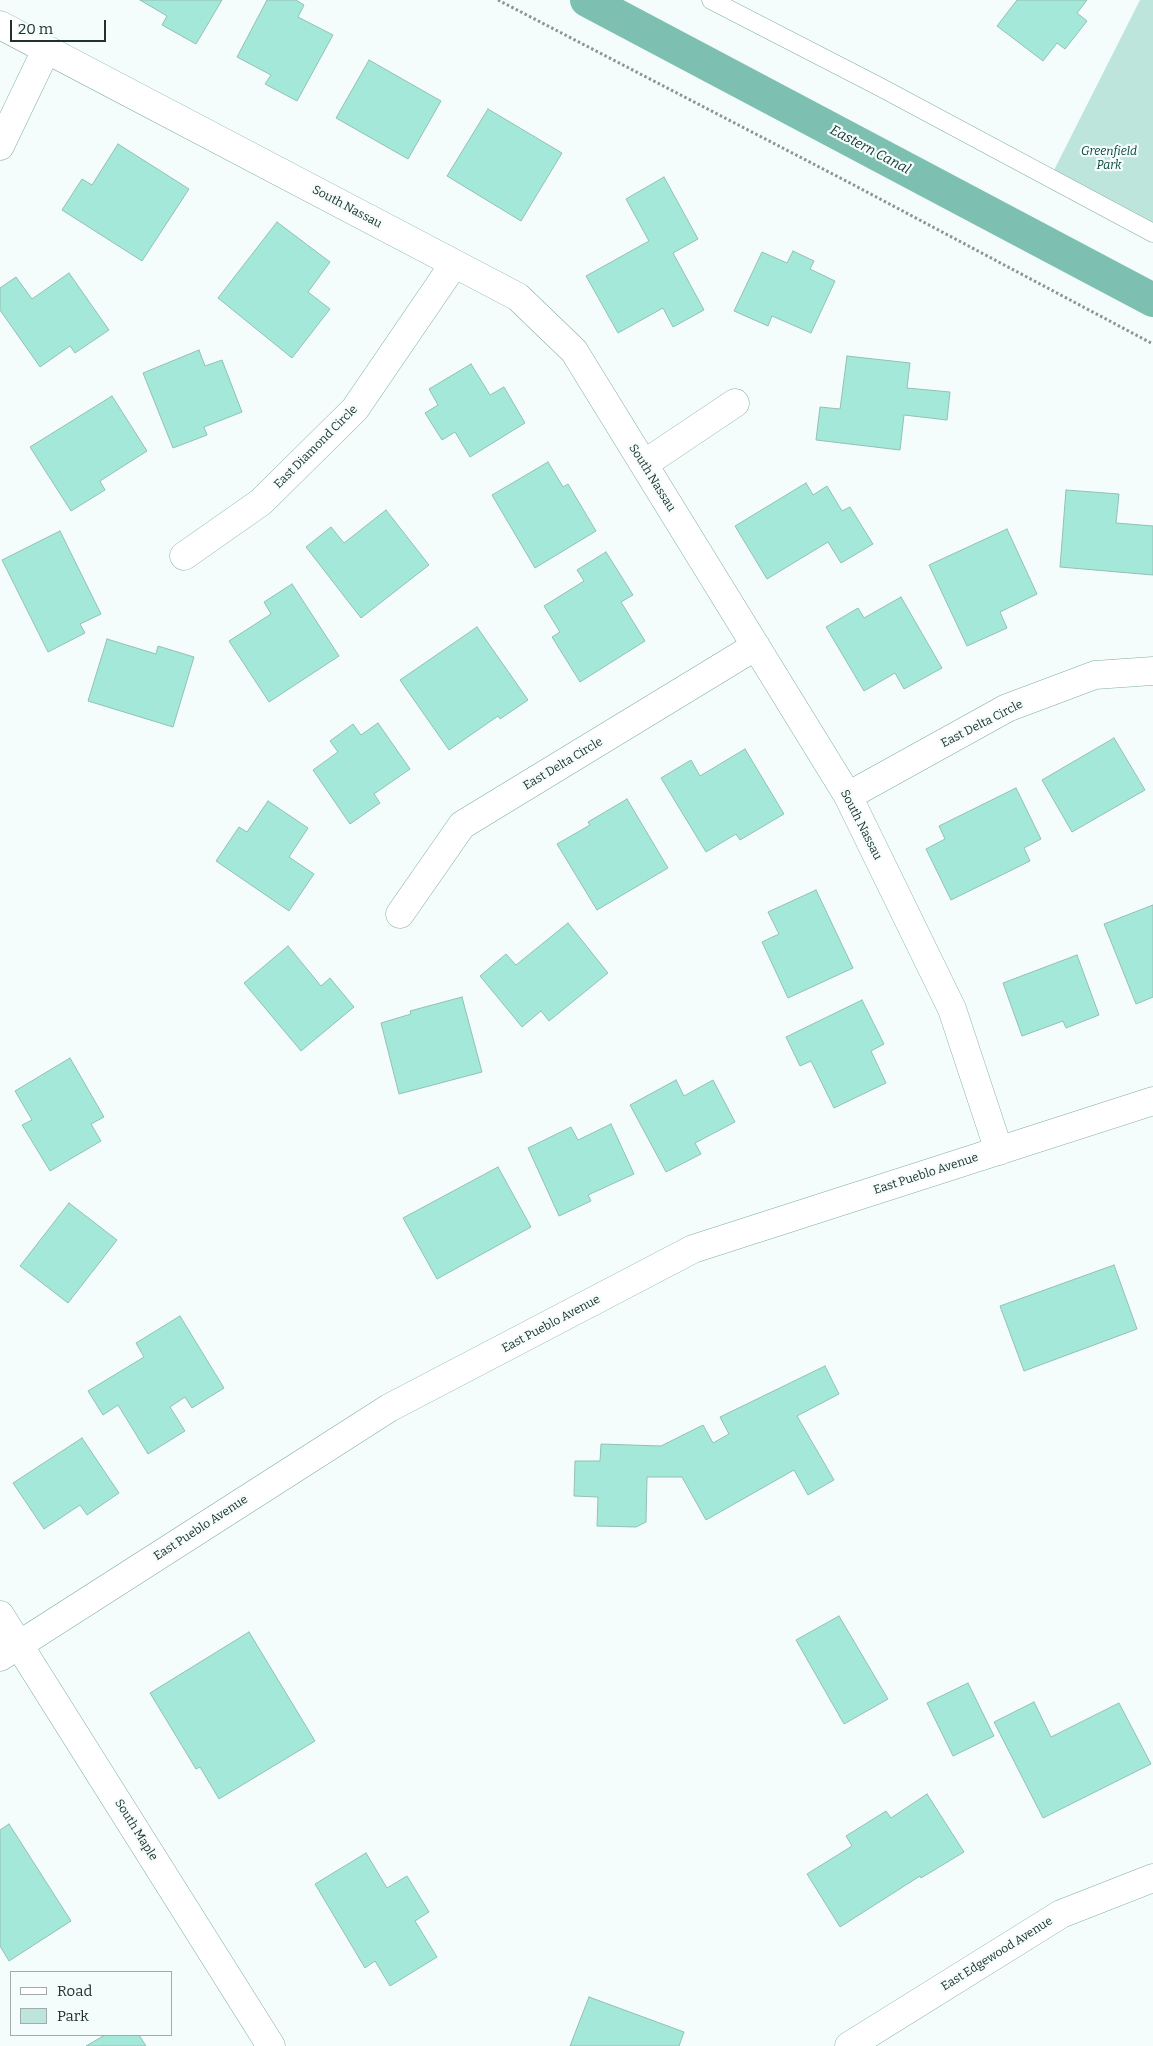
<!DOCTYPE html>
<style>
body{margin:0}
#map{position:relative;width:1153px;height:2046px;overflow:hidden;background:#f4fdfb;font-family:Bitter,serif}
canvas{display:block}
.legend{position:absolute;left:10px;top:1971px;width:162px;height:65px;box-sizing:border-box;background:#f4fdfb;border:1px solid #9faca9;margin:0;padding:6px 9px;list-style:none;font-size:15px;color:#20322e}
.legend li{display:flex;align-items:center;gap:10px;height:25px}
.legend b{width:25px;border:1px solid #9faca9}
.scale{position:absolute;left:10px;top:20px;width:96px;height:22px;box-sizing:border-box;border:2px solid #20322e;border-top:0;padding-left:6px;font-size:15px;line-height:18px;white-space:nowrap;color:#20322e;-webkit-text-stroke:4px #f4fdfb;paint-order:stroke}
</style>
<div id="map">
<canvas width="1153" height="2046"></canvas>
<ul class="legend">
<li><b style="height:6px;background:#fff"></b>Road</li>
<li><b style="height:14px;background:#bde5db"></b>Park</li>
</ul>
<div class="scale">20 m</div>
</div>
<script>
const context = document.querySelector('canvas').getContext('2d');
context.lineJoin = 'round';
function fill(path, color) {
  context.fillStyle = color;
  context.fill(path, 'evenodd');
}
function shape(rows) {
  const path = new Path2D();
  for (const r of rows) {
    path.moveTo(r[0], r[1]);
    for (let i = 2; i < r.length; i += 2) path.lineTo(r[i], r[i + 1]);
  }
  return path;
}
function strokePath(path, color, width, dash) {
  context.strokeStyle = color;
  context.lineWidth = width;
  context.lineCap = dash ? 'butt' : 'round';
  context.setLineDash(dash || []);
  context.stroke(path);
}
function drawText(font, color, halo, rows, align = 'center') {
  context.font = font + ' Bitter,serif';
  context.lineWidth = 4.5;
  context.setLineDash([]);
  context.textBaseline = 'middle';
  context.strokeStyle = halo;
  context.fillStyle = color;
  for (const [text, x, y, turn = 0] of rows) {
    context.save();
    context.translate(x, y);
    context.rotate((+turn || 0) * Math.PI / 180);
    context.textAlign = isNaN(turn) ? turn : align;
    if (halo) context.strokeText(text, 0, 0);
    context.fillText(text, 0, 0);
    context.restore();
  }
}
fill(shape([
 [1140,0,1153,0,1153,234,1050,178]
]), '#bde5db');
strokePath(shape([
 [587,0,1153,300]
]), '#7dc0b2', 34);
const building = shape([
 [140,0,222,0,196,44,162,25,167,16,140,0],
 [267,0,296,0,304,5,298,17,333,35,297,101,265,84,271,75,237,57,267,0],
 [1017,0,1087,0,1077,13,1087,21,1065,49,1057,43,1043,61,997,26,1017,0],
 [369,60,441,101,408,159,336,118,369,60],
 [488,109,562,153,521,221,447,176,488,109],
 [118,144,189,189,142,261,62,210,82,179,92,185,118,144],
 [664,177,698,239,673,253,704,310,673,327,663,308,618,333,586,276,649,241,626,199,664,177],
 [277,222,330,262,308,292,330,309,292,358,218,298,277,222],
 [793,251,814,261,810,269,835,281,811,333,772,316,768,326,734,311,762,252,787,263,793,251],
 [69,273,109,330,75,353,70,346,40,367,0,310,0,288,16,277,32,299,69,273],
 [199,350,205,366,222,360,242,412,204,427,207,435,173,448,143,373,199,350],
 [847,356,910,363,907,388,950,392,947,420,904,415,900,450,816,440,820,407,840,409,847,356],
 [471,364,490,395,504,387,525,423,470,457,455,432,442,440,425,413,438,405,429,389,471,364],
 [112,396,147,451,100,481,105,490,71,511,30,447,112,396],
 [548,462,563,487,568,484,596,531,535,568,492,495,548,462],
 [806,483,813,495,827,486,842,511,850,507,873,544,841,563,828,542,767,579,735,526,806,483],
 [1066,490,1119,494,1116,523,1153,526,1153,575,1060,567,1066,490],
 [386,510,429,565,361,618,306,547,331,527,344,543,386,510],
 [1007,529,1037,594,1000,612,1007,628,967,646,929,565,1007,529],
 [60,531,101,614,80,624,85,633,48,652,2,560,60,531],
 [606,552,633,595,621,602,645,641,580,682,552,637,560,632,544,606,584,581,577,570,606,552],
 [292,584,339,656,269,702,229,641,271,614,264,602,292,584],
 [901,597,942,668,904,689,895,673,864,691,826,627,858,608,864,618,901,597],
 [477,627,528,700,500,719,498,716,449,750,400,680,477,627],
 [107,639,156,654,158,646,194,657,173,727,88,701,107,639],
 [378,723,410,769,374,794,380,803,350,824,313,770,338,752,330,741,353,724,361,735,378,723],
 [1114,738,1145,790,1072,832,1042,780,1114,738],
 [745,749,784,814,740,840,736,834,706,852,661,778,691,760,700,776,745,749],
 [1016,788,1041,839,1024,848,1030,861,951,900,926,849,945,839,939,826,1016,788],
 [627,799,668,868,597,910,557,844,590,825,588,822,627,799],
 [268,801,308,828,289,857,314,874,289,911,216,861,239,827,247,832,268,801],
 [816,890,853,968,788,998,762,942,779,934,768,912,816,890],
 [1153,905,1153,997,1136,1004,1104,924,1153,905],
 [568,923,608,973,549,1021,541,1011,522,1027,480,976,506,954,516,965,568,923],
 [288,946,321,986,330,978,354,1007,301,1051,244,983,288,946],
 [1077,955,1099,1015,1066,1028,1063,1021,1022,1036,1003,983,1077,955],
 [462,997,482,1072,399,1094,381,1023,411,1014,410,1011,462,997],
 [862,1000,884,1044,871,1051,886,1083,834,1108,811,1061,800,1066,786,1037,862,1000],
 [70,1058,104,1117,91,1124,101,1141,50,1171,22,1125,32,1120,15,1091,70,1058],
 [676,1080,684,1096,713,1080,735,1122,695,1143,701,1154,666,1172,630,1105,676,1080],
 [611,1124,634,1174,588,1195,591,1201,559,1216,528,1148,571,1127,578,1140,611,1124],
 [498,1167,531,1227,437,1279,403,1218,498,1167],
 [69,1203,117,1240,68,1303,20,1266,69,1203],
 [1114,1265,1137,1329,1024,1371,1000,1306,1114,1265],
 [180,1316,224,1388,192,1408,185,1397,170,1407,185,1431,148,1454,118,1405,103,1415,88,1391,144,1357,136,1343,180,1316],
 [825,1366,839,1394,797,1416,834,1480,808,1495,794,1470,706,1520,682,1477,647,1477,646,1522,636,1527,597,1526,598,1497,574,1496,575,1461,600,1461,601,1444,661,1446,703,1425,713,1443,729,1434,720,1417,825,1366],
 [82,1438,119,1493,87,1515,80,1505,44,1529,13,1483,82,1438],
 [839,1616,888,1699,844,1724,796,1640,839,1616],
 [249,1632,315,1741,219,1799,200,1767,196,1769,150,1693,249,1632],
 [968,1683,994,1736,953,1756,927,1703,968,1683],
 [1034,1702,1051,1737,1119,1703,1151,1764,1043,1818,994,1722,1034,1702],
 [927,1794,964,1852,921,1878,920,1876,840,1927,807,1874,852,1846,846,1836,886,1811,891,1818,927,1794],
 [9,1824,71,1921,9,1961,0,1946,0,1830,9,1824],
 [366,1853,387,1888,407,1876,429,1912,415,1921,437,1957,390,1986,375,1961,365,1968,315,1884,366,1853],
 [589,1997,684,2032,679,2046,570,2046,589,1997],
 [105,2035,139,2035,146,2046,86,2046,105,2035]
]);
fill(building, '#a3e8d9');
strokePath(building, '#93c0b6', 1);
const service = shape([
 [711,0,880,87,1153,233]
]);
const minor = shape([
 [0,25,518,297,574,351,848,796,952,1009,999,1151],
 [0,146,46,50],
 [644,464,735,403],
 [184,556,261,502,355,409,454,264],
 [848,796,1007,708,1095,675,1153,671],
 [400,914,462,825,756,646],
 [0,1615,271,2046],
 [849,2046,1061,1914,1153,1878]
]);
const tertiary = shape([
 [0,1657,389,1408,693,1249,1153,1101]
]);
strokePath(service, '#81ada3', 19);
strokePath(minor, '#81ada3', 29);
strokePath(tertiary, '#81ada3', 29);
strokePath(shape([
 [498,0,850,183,1153,344]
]), '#899794', 3, [2.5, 2.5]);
strokePath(service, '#fff', 18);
strokePath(minor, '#fff', 28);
strokePath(tertiary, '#fff', 28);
drawText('italic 12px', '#003f36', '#f4fdfb', [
 ["Greenfield",1109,152],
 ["Park",1109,166]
]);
drawText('12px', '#20322e', '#f4fdfb', [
 ["South Nassau",347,207,28],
 ["East Diamond Circle",316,447,-45],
 ["South Nassau",652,478,58],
 ["East Delta Circle",982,724,-27],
 ["East Delta Circle",563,764,-31],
 ["South Nassau",861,825,63],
 ["East Pueblo Avenue",926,1174,-18],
 ["East Pueblo Avenue",551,1324,-28],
 ["East Pueblo Avenue",201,1528,-33],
 ["South Maple",136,1830,58],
 ["East Edgewood Avenue",997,1954,-32]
]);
drawText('italic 14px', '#11332d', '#f4fdfb', [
 ["Eastern Canal",870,150,28]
]);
</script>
